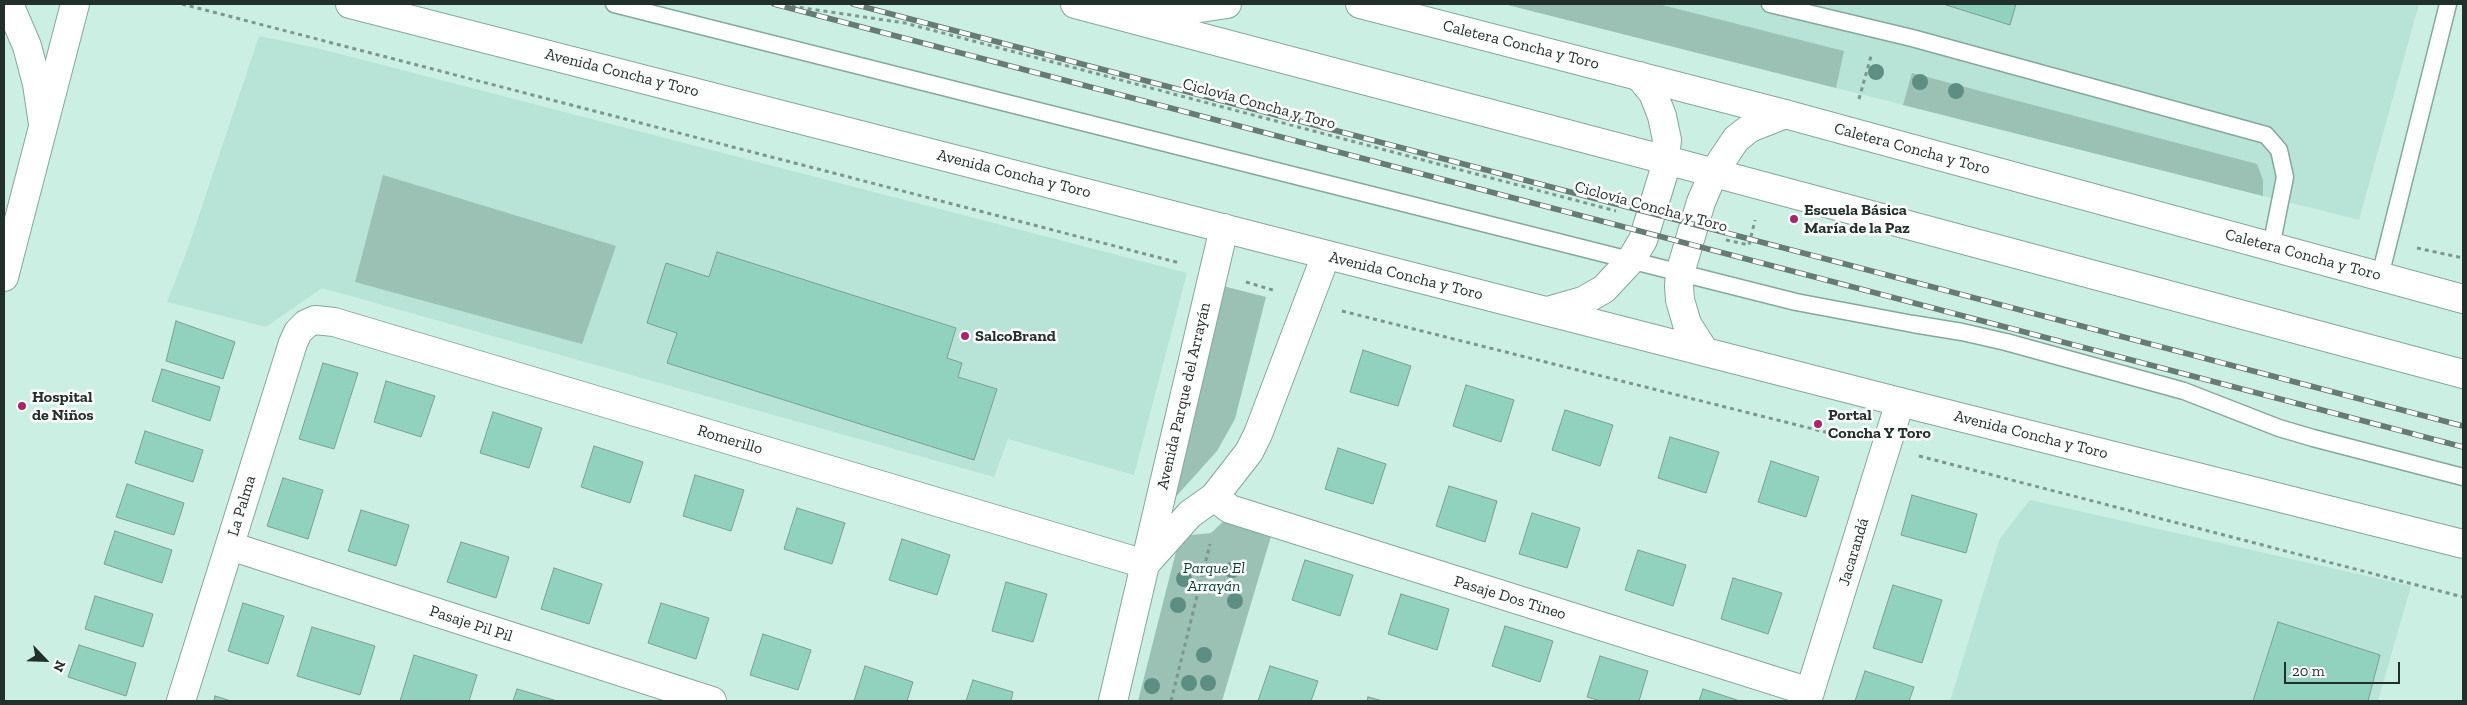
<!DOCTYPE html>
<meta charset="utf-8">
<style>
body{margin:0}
#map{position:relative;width:2467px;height:705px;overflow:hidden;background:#cbefe3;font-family:"Zilla Slab",serif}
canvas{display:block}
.frame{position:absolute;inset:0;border:5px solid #22302c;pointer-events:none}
.north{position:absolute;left:20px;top:635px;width:50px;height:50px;-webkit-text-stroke:4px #fff;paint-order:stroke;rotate:114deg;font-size:14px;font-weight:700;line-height:20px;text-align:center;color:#22302c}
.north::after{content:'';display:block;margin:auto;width:18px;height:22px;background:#22302c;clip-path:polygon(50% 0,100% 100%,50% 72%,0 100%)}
.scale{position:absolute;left:2284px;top:662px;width:116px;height:22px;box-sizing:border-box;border:2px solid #22302c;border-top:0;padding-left:6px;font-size:15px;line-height:18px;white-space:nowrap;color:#22302c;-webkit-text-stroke:4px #fff;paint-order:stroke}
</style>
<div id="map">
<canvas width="2467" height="705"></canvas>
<div class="frame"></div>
<div class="north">N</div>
<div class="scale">20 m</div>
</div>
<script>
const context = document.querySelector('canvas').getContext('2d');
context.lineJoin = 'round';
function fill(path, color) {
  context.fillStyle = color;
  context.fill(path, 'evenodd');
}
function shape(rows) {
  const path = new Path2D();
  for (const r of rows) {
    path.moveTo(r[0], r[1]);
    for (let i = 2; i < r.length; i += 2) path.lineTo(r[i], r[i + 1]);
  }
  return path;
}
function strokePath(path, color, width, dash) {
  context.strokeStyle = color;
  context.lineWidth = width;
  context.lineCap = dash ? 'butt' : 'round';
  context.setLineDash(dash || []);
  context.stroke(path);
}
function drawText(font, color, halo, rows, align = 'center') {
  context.font = font + ' "Zilla Slab",serif';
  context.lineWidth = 5;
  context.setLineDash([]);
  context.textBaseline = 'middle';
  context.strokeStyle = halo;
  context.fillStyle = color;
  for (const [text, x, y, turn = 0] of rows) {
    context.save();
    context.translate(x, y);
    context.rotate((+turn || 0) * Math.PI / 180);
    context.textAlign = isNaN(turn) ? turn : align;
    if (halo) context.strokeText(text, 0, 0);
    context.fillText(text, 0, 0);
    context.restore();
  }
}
fill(shape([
 [1504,4,2419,4,2359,220],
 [259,36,317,48,1187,273,1134,475,1008,439,994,477,322,288,266,327,167,302,188,248],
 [2030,500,2411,586,2378,701,1950,701,2000,538]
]), '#b8e4d7');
fill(shape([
 [1504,4,1658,4,1844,51,1836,88],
 [1912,73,2257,164,2263,180,2263,196,1903,105],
 [383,175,616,246,582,344,355,282],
 [1223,286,1266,297,1235,419,1217,451,1172,501],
 [1228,517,1272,533,1222,701,1138,701,1180,536,1211,533]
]), '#9bc0b4');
const building = shape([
 [1943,4,2016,4,2010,25,1943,4],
 [717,252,956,328,947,358,962,363,958,377,997,389,974,460,667,363,677,333,647,323,666,263,709,277,717,252],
 [176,321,235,342,223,379,166,361,176,321],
 [1363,350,1411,366,1398,406,1350,392,1363,350],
 [323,363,358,373,334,449,299,439,323,363],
 [162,369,220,387,210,421,152,401,162,369],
 [386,381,435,396,421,437,374,422,386,381],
 [1466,385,1514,400,1501,442,1453,426,1466,385],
 [1565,410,1613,425,1600,466,1552,450,1565,410],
 [493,412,542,428,529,468,480,453,493,412],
 [145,431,203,450,193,482,135,463,145,431],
 [1670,437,1719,452,1706,493,1658,478,1670,437],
 [594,446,643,462,630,503,581,487,594,446],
 [1338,448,1386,464,1373,504,1325,489,1338,448],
 [1771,461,1819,477,1806,517,1758,502,1771,461],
 [695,475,744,490,731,531,683,516,695,475],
 [283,478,323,490,308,539,267,526,283,478],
 [127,484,184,503,174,535,116,517,127,484],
 [1449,486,1497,501,1485,542,1436,526,1449,486],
 [1912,495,1977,514,1966,553,1901,535,1912,495],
 [797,508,845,523,832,564,784,549,797,508],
 [361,510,409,525,396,566,348,551,361,510],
 [1532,513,1580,528,1567,568,1519,554,1532,513],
 [115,531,172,550,162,583,104,564,115,531],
 [902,539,950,555,937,595,889,580,902,539],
 [461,542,509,557,496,598,447,582,461,542],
 [1638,550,1686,565,1673,606,1625,590,1638,550],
 [1305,560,1353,575,1340,616,1292,600,1305,560],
 [554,568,602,584,589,624,541,609,554,568],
 [1733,578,1782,593,1768,634,1721,619,1733,578],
 [1006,582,1047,594,1033,642,992,631,1006,582],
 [1893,585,1942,600,1922,663,1873,648,1893,585],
 [1401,594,1449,609,1437,650,1388,634,1401,594],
 [95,596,153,614,143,647,85,629,95,596],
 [243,603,284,616,268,664,228,651,243,603],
 [661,603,709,618,696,659,648,643,661,603],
 [2278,622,2380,655,2368,701,2253,701,2278,622],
 [1505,626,1553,641,1540,682,1492,666,1505,626],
 [312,627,375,646,360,695,297,676,312,627],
 [763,634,811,650,798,690,750,675,763,634],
 [79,645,136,663,126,696,68,677,79,645],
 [414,655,477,675,469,701,400,701,414,655],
 [1600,656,1648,671,1639,701,1601,701,1587,697,1600,656],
 [865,666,913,682,907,701,854,701,865,666],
 [1270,666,1318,681,1311,701,1258,701,1270,666],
 [1865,671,1914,687,1909,701,1855,701,1865,671],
 [973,680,1013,692,1011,701,966,701,973,680],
 [517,689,557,701,513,701,517,689],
 [1703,689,1740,701,1699,701,1703,689],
 [215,696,231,701,214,701,215,696],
 [1368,697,1383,701,1367,701,1368,697]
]);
fill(building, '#91d2be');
strokePath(building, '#7c9e93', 1);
const lane = shape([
 [614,4,1796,302,1913,324,1962,332,2006,342,2184,391,2279,428,2313,438,2463,477],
 [1770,4,1912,38,2266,135,2279,150,2285,177,2271,247],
 [2380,276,2448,4]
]);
const street = shape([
 [1214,497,1230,509,1810,692],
 [230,546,712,701],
 [181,701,293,343,298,332,306,324,315,320,334,322,1145,564],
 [1807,701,1900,402]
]);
const secondary = shape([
 [1360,4,1785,114,2463,299],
 [4,277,75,4],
 [1148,561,1190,514,1214,497,1249,452,1258,434,1326,255],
 [1113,701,1224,228]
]);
const primary = shape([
 [9,4,27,46,37,84,43,124],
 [350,4,1900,402,2463,544],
 [1075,4,1666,160,2463,374],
 [1140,17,1227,4],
 [1548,311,1583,301,1604,289,1631,260,1643,240,1663,175,1667,140,1662,116,1653,93,1639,76],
 [1705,352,1687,324,1680,300,1679,286,1680,273,1701,202,1714,172,1736,139,1750,128,1785,114]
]);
strokePath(lane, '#85a79c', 19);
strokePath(street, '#85a79c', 30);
strokePath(secondary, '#85a79c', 30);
strokePath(primary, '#85a79c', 30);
strokePath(shape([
 [182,4,1180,263],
 [776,4,905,23,1616,211],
 [1859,99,1871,56],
 [1726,240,1749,245,1755,220],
 [2417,248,2463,258],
 [1246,282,1276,291],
 [1342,311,1853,439],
 [1919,456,2463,597],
 [1171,701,1210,544]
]), '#7d968e', 3, [4, 4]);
strokePath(lane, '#fff', 16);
strokePath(street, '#fff', 28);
strokePath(secondary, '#fff', 28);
strokePath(primary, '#fff', 28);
const rail = shape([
 [774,4,2463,447],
 [853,4,2463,426]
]);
strokePath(rail, '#657b74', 5.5);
strokePath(rail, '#fff', 4, [11]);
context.fillStyle = '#5d8e82';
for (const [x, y] of [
 [1876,72],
 [1920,82],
 [1956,91],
 [1232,570],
 [1184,579],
 [1235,601],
 [1178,605],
 [1204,655],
 [1189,683],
 [1208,683],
 [1152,686]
]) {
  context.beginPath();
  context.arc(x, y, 8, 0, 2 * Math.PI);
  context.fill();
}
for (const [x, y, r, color] of [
 [1794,219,5,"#ab256c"],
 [965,336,5,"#ab256c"],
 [22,406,5,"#ab256c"],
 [1818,424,5,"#ab256c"]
]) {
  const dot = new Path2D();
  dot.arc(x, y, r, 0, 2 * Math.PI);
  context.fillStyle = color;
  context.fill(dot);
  strokePath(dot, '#fff', 2);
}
drawText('16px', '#22302c', '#fff', [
 ["Caletera Concha y Toro",1521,45,14],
 ["Avenida Concha y Toro",622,73,14],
 ["Ciclovía Concha y Toro",1259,104,15],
 ["Caletera Concha y Toro",1912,149,15],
 ["Avenida Concha y Toro",1014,174,14],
 ["Ciclovía Concha y Toro",1651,207,15],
 ["Caletera Concha y Toro",2303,255,15],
 ["Avenida Concha y Toro",1406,276,14],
 ["Avenida Parque del Arrayán",1184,396,-77],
 ["Avenida Concha y Toro",2031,435,14],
 ["Romerillo",730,440,17],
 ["La Palma",242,506,-73],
 ["Jacarandá",1854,552,-73],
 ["Pasaje Dos Tineo",1510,598,17],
 ["Pasaje Pil Pil",471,624,18]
]);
drawText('bold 16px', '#22302c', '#fff', [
 ["Escuela Básica",1804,210],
 ["María de la Paz",1804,228],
 ["SalcoBrand",975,336],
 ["Hospital",32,397],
 ["de Niños",32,415],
 ["Portal",1828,415],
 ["Concha Y Toro",1828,433]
], 'left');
drawText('italic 16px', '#033f32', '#fff', [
 ["Parque El",1214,568],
 ["Arrayán",1214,586]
]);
</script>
